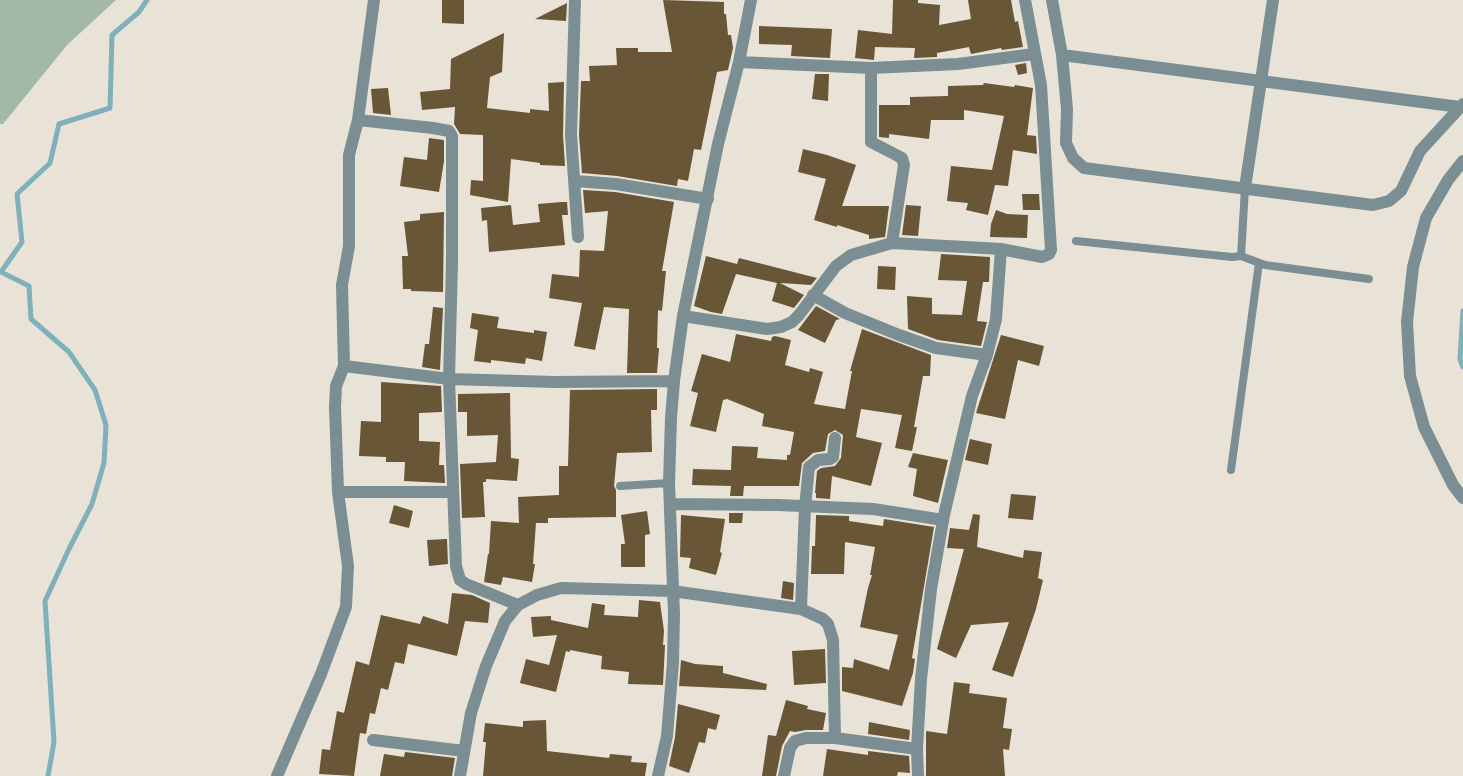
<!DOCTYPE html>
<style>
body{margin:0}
canvas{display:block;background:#e9e2d6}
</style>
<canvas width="1463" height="776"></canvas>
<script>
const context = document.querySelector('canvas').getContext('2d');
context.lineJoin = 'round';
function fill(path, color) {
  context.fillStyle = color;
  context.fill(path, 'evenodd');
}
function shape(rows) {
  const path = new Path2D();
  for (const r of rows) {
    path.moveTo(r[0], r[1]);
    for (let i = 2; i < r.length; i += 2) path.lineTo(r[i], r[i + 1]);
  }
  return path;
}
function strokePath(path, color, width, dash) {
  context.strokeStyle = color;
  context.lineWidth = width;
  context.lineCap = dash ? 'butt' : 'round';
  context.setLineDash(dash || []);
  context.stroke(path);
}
fill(shape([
 [0,0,116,0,67,45,3,124,0,124]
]), '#a1b9a6');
strokePath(shape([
 [1463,311,1460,359,1463,367],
 [48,776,54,742,45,601,69,549,92,504,104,463,106,425,95,390,69,352,31,319,29,286,1,272,22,242,17,194,50,163,59,124,110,108,112,35,139,12,147,0]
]), '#80b0bb', 5);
fill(shape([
 [442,0,464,0,464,24,442,23],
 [663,0,724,2,724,14,726,14,728,35,731,35,733,48,728,70,717,72,701,150,694,149,688,181,678,179,677,186,617,176,582,173,579,135,581,81,590,81,589,66,617,65,616,48,638,48,638,52,672,52],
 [893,0,918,0,918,3,940,5,939,25,971,19,968,0,1011,0,1015,22,1018,21,1023,47,1002,50,1001,48,971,54,969,47,937,53,937,57,914,58,915,48,875,47,874,60,855,58,858,30,892,34],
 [567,3,566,21,535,19],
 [759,26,832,29,830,58,791,56,792,45,759,44],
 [504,33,502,72,490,77,487,108,530,113,530,109,549,111,548,83,564,82,563,135,565,166,540,165,540,163,511,159,508,202,470,195,471,180,483,181,483,135,460,134,454,124,455,107,422,110,420,92,450,89,451,59],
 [1026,63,1027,73,1018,75,1015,65],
 [815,74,829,74,828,101,812,99],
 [984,83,1014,87,1015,85,1033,88,1027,135,1036,136,1037,154,1013,150,1008,186,995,185,988,215,966,210,968,203,947,201,951,166,992,170,1004,116,964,110,964,120,931,120,929,139,889,134,889,138,879,137,879,105,910,105,910,97,948,96,948,86,983,85],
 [388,88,391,115,373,113,371,89],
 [429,138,444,140,444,161,439,192,400,186,404,157,427,160],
 [803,149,827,155,856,165,842,206,889,206,885,237,869,239,869,235,837,225,837,227,814,220,826,179,798,172],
 [583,190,615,192,674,202,662,271,666,271,662,311,658,310,657,348,659,348,657,373,627,373,629,309,604,307,595,350,574,346,582,303,549,298,552,274,579,277,580,250,604,251,608,211,585,213],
 [1022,194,1039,194,1040,210,1023,210],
 [561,202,567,202,568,215,562,215,565,245,489,252,487,220,482,221,481,208,511,205,513,225,540,222,538,204],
 [906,205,921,206,918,236,902,235],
 [996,210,1007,214,1028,215,1027,238,990,237,991,224],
 [444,212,443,292,411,291,411,289,403,289,402,256,408,256,404,222,420,220,420,214],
 [941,254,990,257,989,282,983,282,977,321,987,322,981,346,938,340,908,329,907,296,932,298,932,314,962,315,967,281,938,280],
 [706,256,737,264,739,258,817,278,811,285,780,283,804,295,794,308,772,301,777,283,736,274,722,314,711,312,694,306],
 [878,266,896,267,895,290,877,289],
 [816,306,840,319,836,320,825,343,798,330],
 [433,307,443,308,440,370,422,367,425,344,429,344],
 [472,313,499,317,497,328,534,333,534,330,547,332,542,361,526,358,525,364,491,360,491,363,474,361,478,330,470,328],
 [862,329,931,355,930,376,923,376,914,427,917,427,912,451,895,448,902,415,861,409,856,437,882,443,871,486,832,476,830,499,816,498,816,493,815,493,817,471,821,468,835,466,841,458,843,435,835,430,828,434,825,451,813,453,802,463,799,486,744,486,743,496,730,496,731,486,692,485,693,469,731,470,732,446,758,447,757,458,787,460,787,455,790,455,794,432,762,426,764,414,727,399,723,400,716,432,690,426,698,393,691,391,702,354,730,362,736,334,771,341,772,337,775,336,791,340,785,365,809,372,810,368,823,372,814,404,845,409,852,371,850,371],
 [1001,335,1044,346,1039,366,1018,360,1005,419,976,413],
 [381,382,441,386,442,412,419,413,419,441,440,442,439,465,444,465,445,483,404,481,405,462,386,462,386,457,359,456,361,421,381,422],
 [657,389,657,410,651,410,652,452,617,453,614,486,616,490,616,517,548,518,548,523,536,523,533,564,535,564,532,582,503,577,501,585,484,582,488,554,489,554,491,521,519,523,518,497,559,495,559,466,568,466,570,390],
 [510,393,511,458,519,459,517,481,486,479,486,482,483,482,485,517,462,518,460,464,496,462,498,435,467,436,467,412,458,412,458,394],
 [970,439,992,444,988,465,965,460],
 [913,453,948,460,938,503,913,496,917,469,908,467],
 [1011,494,1036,496,1033,520,1008,518],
 [394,505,413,511,409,528,389,523],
 [647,511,650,534,645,535,645,567,621,567,621,544,625,544,621,515],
 [729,513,743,513,742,523,729,523],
 [973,514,980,515,977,547,1023,558,1024,550,1042,552,1038,578,1043,580,1036,609,1013,677,992,670,1009,622,971,625,956,658,937,649,964,549,947,548,950,528,969,530],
 [681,515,725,519,720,552,722,553,716,575,689,568,691,558,680,557],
 [816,515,849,516,849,521,883,526,884,519,934,527,912,658,915,659,913,673,902,706,842,691,842,667,853,668,854,659,889,670,898,635,860,627,868,588,872,575,870,575,875,547,845,542,844,574,811,574,812,546,815,546],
 [447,539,448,564,429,566,427,540],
 [783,581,794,583,793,600,781,598],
 [452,593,472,595,490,603,488,623,465,621,457,656,408,644,404,664,395,662,388,690,381,688,375,714,370,713,366,734,360,733,354,776,319,774,322,749,330,750,337,711,344,713,356,661,369,665,381,615,420,624,423,616,448,624],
 [639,600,660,602,664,631,663,645,665,645,663,685,628,684,629,672,601,669,602,656,570,650,570,652,566,651,556,692,520,683,526,659,549,665,557,635,533,637,531,617,551,616,551,620,588,628,592,603,605,605,604,615,638,617],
 [825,649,826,683,794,685,792,651],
 [681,660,695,664,723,666,723,673,767,684,766,690,679,686],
 [954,682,970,684,969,693,1007,698,1003,728,1012,729,1009,750,1003,749,1005,776,926,776,926,731,947,734],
 [786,700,808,706,807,709,826,713,823,730,806,730,795,732,790,731,782,746,776,776,762,776,768,735,776,736],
 [678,704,720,715,716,730,708,728,705,743,699,742,689,773,669,766,675,737],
 [546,720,547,751,609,758,610,754,632,756,631,762,647,763,645,776,483,776,486,742,483,742,485,723,523,727,523,721],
 [869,722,910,730,909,740,868,734],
 [827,749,868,755,868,751,909,756,910,773,898,772,897,776,823,776],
 [405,752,455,758,452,776,380,776,384,754,404,757]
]), '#685636');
strokePath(shape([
 [1076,241,1232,257,1241,256,1245,188],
 [1241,256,1265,265,1369,279],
 [1231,470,1259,263],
 [620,486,669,483]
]), '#7a8e93', 8);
strokePath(shape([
 [374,0,358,120,349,155,349,246,342,285,344,366,449,379,555,382,674,381],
 [575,0,571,135,578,237],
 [1052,0,1062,55,1067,109,1066,143,1073,158,1084,168,1373,205,1389,201,1401,191,1420,151,1463,104],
 [1062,55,1460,107],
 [739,62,871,68,958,64,1034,54],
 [871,68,871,142,902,158,904,165,892,243],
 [358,120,433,128,449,131,452,136,452,262,449,379,456,566,460,580,466,584,518,605],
 [1463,161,1448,180,1426,218,1413,267,1407,322,1410,376,1424,427,1453,485,1463,498],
 [575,181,616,184,708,199],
 [1245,188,1273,0],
 [813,295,845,313,899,335,936,348,987,355],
 [683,316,767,329,781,327,792,322,799,315,836,266,851,255,892,243,1001,249,1042,257,1049,254,1051,250,1041,85,1025,0],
 [338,492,452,492],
 [670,504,778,505,873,509,943,520],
 [801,609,805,507,809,467,818,460,830,459,833,457,835,438],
 [373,740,464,751],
 [277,776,321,674,346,607,348,566,338,492,335,407,336,386,344,366],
 [460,776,471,713,486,666,505,621,518,605,537,595,561,588,672,591,801,609,823,619,828,624,833,640,835,738],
 [658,776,667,736,673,662,674,614,669,483,671,418,674,381,683,316,718,144,739,62,751,0],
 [784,776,790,748,795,741,806,738,835,738,917,749],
 [918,776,917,749,921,679,931,589,944,515,972,396,987,355,996,319,1001,249]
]), '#7a8e93', 12);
</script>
